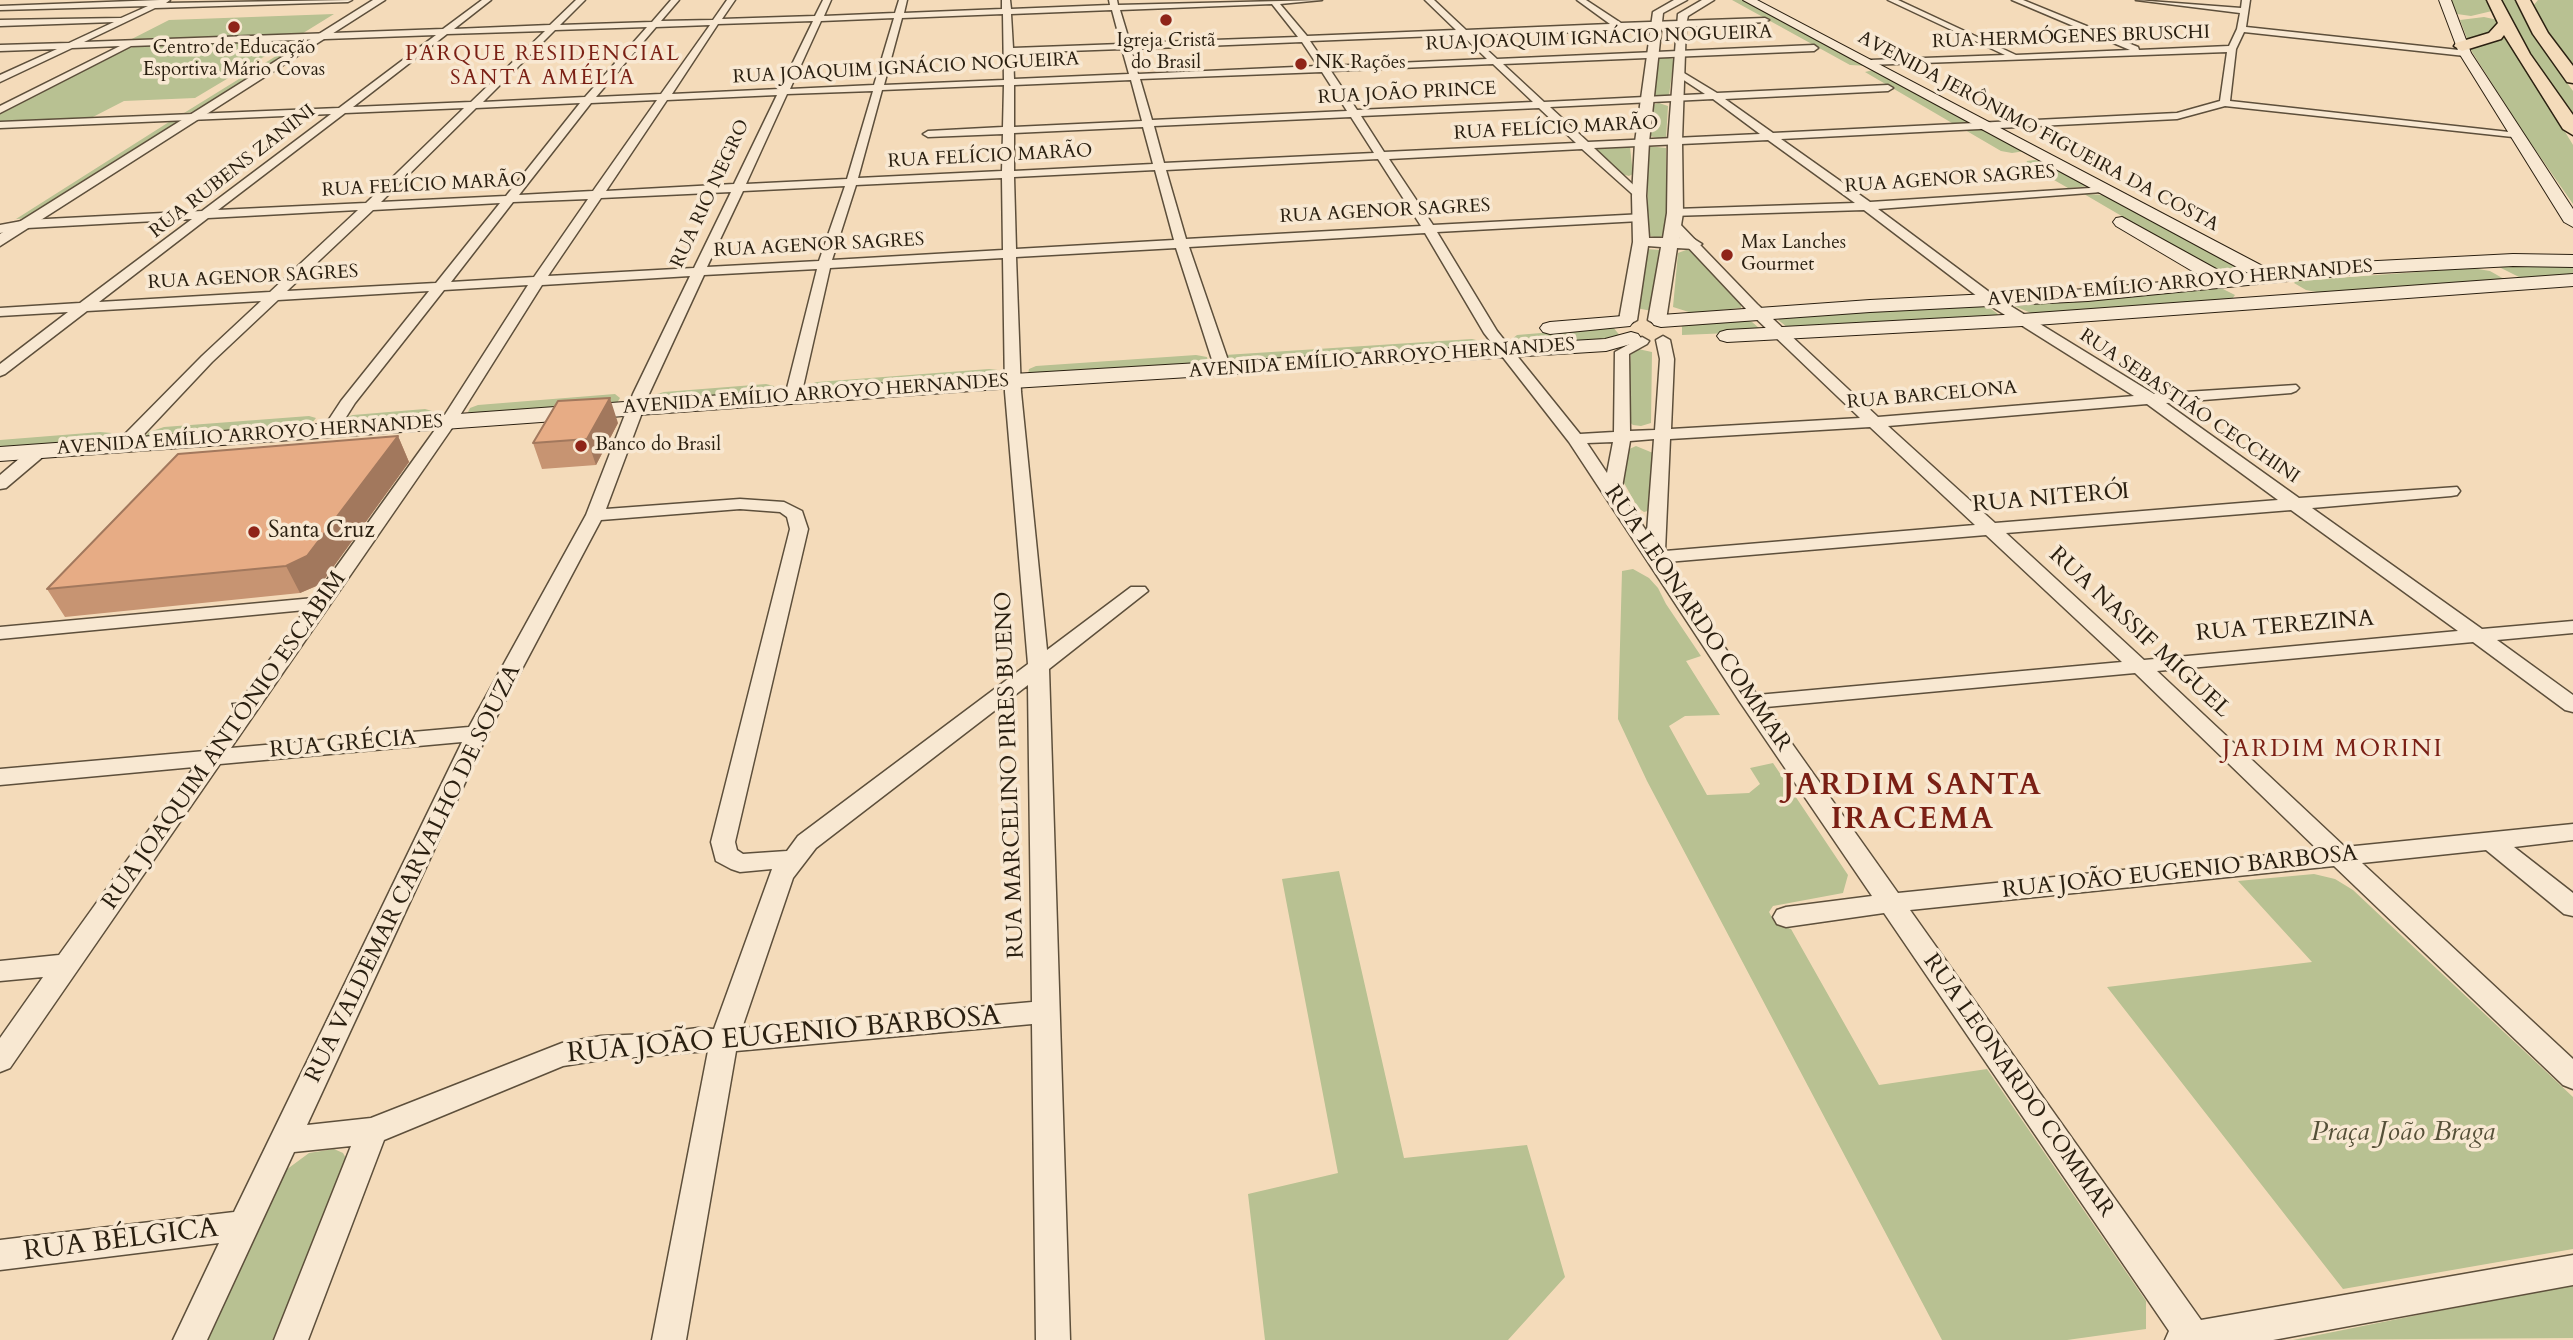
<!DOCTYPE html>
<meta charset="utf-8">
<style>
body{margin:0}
canvas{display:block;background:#f4dbba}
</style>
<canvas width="2573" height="1340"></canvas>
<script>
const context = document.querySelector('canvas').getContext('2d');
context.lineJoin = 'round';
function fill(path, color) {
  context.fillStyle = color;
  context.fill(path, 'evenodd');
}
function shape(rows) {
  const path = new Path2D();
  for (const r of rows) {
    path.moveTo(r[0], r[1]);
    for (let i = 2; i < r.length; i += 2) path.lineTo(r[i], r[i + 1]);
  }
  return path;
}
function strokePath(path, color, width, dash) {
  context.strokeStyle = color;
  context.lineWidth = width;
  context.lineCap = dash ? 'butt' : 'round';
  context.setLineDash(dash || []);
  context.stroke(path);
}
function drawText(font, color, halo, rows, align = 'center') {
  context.font = font + ' Cardo,serif';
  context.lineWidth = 7;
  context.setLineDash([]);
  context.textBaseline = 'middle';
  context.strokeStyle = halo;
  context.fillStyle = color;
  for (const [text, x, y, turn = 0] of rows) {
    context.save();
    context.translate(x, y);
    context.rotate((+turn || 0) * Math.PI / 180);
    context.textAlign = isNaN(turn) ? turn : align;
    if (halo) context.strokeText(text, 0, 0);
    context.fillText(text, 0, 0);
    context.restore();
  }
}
fill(shape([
 [1732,0,1746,0,1868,66,1850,65],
 [2451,0,2487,0,2492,11,2471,16,2457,14],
 [2500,0,2515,0,2547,55,2573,91,2573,120,2529,54],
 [2538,0,2573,0,2573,66,2537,15,2532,7],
 [334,14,300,35,124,43,169,20],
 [2484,17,2498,20,2573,145,2573,204,2525,135,2472,52,2460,20],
 [313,39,197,111,184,113,302,40],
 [276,40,287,43,195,98,124,101,89,119,0,123,0,113,128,48,146,45],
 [1663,57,1674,59,1669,95,1657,97,1653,94,1657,58],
 [1873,70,1970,122,1971,124,1952,123,1865,72],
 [1659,103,1668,106,1666,138,1663,139,1649,136,1652,105],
 [181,121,30,218,16,219,169,122],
 [1966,127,1984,129,2025,151,2012,153,2001,151,1965,130],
 [1622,145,1630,147,1633,174,1629,176,1621,174,1594,148],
 [1648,146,1666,148,1666,234,1658,238,1647,235],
 [2035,160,2043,162,2091,186,2068,188,2026,164,2027,161],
 [2084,194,2105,195,2245,272,2246,275,2219,273],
 [1646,249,1661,250,1652,311,1636,308],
 [1686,250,1694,251,1741,303,1741,308,1692,313,1673,307,1678,253],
 [2497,266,2568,267,2573,268,2573,277,2525,280],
 [2472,268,2490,271,2504,279,2322,293,2306,290,2294,283,2296,281],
 [2210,286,2223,289,2235,295,2232,299,2036,315,2014,306,2016,303],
 [1976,304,1987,306,1998,314,1996,317,1800,329,1787,327,1778,320,1783,317],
 [1742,319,1752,322,1759,328,1755,332,1682,335,1682,327,1678,323],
 [1613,327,1621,337,1525,346,1516,345,1512,339,1517,335],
 [1472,339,1480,341,1482,346,1477,349,1229,362,1225,355],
 [1638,349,1652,352,1651,423,1641,426,1633,425,1626,419,1631,353],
 [1196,355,1207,357,1208,362,1202,365,1028,374,1029,369,1036,366],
 [989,369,998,370,998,376,813,391,808,388,810,384,817,382],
 [766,384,774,386,775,390,766,394,654,401,657,394,664,392],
 [615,394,620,398,617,403,473,414,468,412,470,408,478,405],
 [425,409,432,411,429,416,418,419,341,422,346,417,353,415],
 [309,416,316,418,312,423,299,427,144,437,149,432,164,427],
 [100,432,112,433,107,439,90,444,0,451,0,440],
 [1636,446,1653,453,1651,510,1644,512,1638,508,1624,483,1625,451],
 [1633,569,1649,578,1658,588,1666,604,1701,656,1686,661,1720,715,1685,716,1669,726,1707,795,1749,793,1760,784,1750,768,1773,763,1848,875,1843,893,1773,906,1769,912,1775,923,1791,929,1879,1085,1987,1069,2146,1301,2146,1329,2067,1340,1942,1340,1647,781,1618,719,1622,571],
 [1339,871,1404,1158,1527,1145,1565,1277,1508,1340,1265,1340,1248,1194,1338,1173,1282,879],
 [2314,874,2335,879,2353,890,2573,1097,2573,1249,2343,1289,2107,987,2312,962,2238,881],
 [334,1149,343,1153,348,1162,277,1340,206,1340,286,1170,309,1153],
 [2573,1284,2573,1338,2293,1340]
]), '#b8c192');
const minor = shape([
 [160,0,170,0,166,3,352,0,348,2,155,8,84,42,443,29,482,0,491,0,454,29,550,25,576,0,585,0,560,25,652,22,671,0,679,0,661,21,713,20,727,0,735,0,722,19,815,16,823,0,831,0,824,16,895,13,899,0,907,0,904,13,1002,9,1002,0,1010,0,1011,9,1110,5,1109,0,1117,0,1118,5,1322,0,1280,4,1307,36,1456,30,1425,0,1434,0,1466,30,1610,24,1577,0,1586,0,1621,23,1765,18,1769,20,1765,22,1622,31,1471,35,1497,59,1814,45,1818,48,1814,51,1503,64,1544,102,1705,94,1676,75,1674,73,1679,70,1717,93,1888,85,1893,88,1888,91,1725,99,1773,133,2177,113,2220,101,2227,52,1867,65,1865,63,1870,60,2005,55,1888,0,1898,0,2016,55,2130,50,2012,0,2023,0,2138,47,2139,50,2229,46,2237,29,2240,13,2136,0,2241,8,2242,0,2250,0,2246,27,2468,51,2468,55,2465,56,2244,32,2236,49,2230,101,2518,133,2523,136,2522,138,2225,106,2177,119,1781,139,1870,202,2106,187,2106,191,2102,192,1878,209,1996,297,2154,394,2296,385,2299,388,2296,391,2291,393,2166,403,2299,498,2457,487,2460,491,2457,495,2451,496,2312,508,2482,629,2573,621,2573,633,2497,640,2573,695,2573,712,2565,710,2473,642,2157,671,2345,847,2573,824,2573,840,2514,847,2573,893,2573,916,2564,914,2486,850,2362,863,2573,1059,2573,1089,2563,1085,2334,866,1910,910,2201,1320,2573,1255,2573,1285,2273,1340,2165,1340,2169,1331,1884,913,1786,927,1777,924,1773,917,1777,910,1786,907,1872,896,1740,702,1569,442,1484,333,1425,233,1189,247,1231,369,1223,374,1215,369,1176,248,1016,257,1021,392,1047,650,1131,587,1145,587,1148,591,1049,669,1070,1340,1036,1340,1032,1024,736,1051,686,1340,652,1340,708,1051,601,1060,563,1066,384,1140,308,1340,274,1340,351,1146,294,1152,207,1340,173,1340,219,1243,0,1270,0,1240,234,1212,462,742,220,764,10,1068,0,1072,0,1038,43,977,0,981,0,961,59,955,194,767,0,785,0,769,205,751,305,610,0,639,0,627,314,598,437,427,528,285,444,290,355,403,336,433,330,435,322,430,341,401,429,291,278,300,212,362,132,447,126,448,120,447,118,443,120,439,202,356,261,301,87,311,5,374,0,376,0,364,68,312,0,316,0,308,80,303,192,219,27,228,0,233,0,225,27,220,202,211,331,114,0,128,0,122,339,108,436,35,131,46,0,113,0,106,120,46,72,48,0,82,0,75,57,49,0,51,0,45,69,43,114,22,0,26,0,20,121,18,148,6,0,10,0,6,160,0],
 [1272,4,1298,37,1130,43,1120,10,1272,4],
 [1112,10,1121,44,1013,48,1011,14,1112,10],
 [1003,14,1004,80,884,85,902,18,1003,14],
 [894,18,874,85,790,89,821,21,894,18],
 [813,21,780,89,672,94,718,24,813,21],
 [710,25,661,94,596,97,656,27,710,25],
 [647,27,585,97,483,102,555,30,647,27],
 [545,31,471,102,353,107,447,34,545,31],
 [1462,35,1487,59,1327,66,1310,41,1462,35],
 [1302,42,1318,66,1138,74,1131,49,1302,42],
 [1122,49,1129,74,1014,79,1013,53,1122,49],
 [1493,64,1533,102,1357,110,1331,71,1493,64],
 [1322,72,1347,111,1152,120,1140,79,1322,72],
 [1131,80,1142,121,1014,127,1014,85,1131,80],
 [1004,85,1003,127,928,131,923,134,928,137,1003,134,1002,171,858,178,882,90,1004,85],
 [873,91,847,179,746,184,787,94,873,91],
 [777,95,734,184,606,191,667,100,777,95],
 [1713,99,1760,134,1588,142,1550,107,1713,99],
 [657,100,593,191,519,195,591,103,657,100],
 [580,103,506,196,381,202,476,108,580,103],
 [464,108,366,203,218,210,345,113,464,108],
 [1539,108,1576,143,1384,152,1361,116,1539,108],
 [1351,117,1374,153,1164,163,1154,126,1351,117],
 [1143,127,1153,164,1014,171,1014,133,1143,127],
 [1768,140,1855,203,1675,209,1671,210,1671,216,1864,210,1986,303,2134,396,1878,417,1757,304,1677,221,1673,220,1669,221,1669,227,1747,310,1860,418,1671,429,1674,359,1670,340,1663,336,1656,340,1660,359,1655,430,1630,431,1629,354,1647,344,1649,341,1642,337,1615,352,1614,432,1580,434,1497,331,1437,232,1640,221,1646,217,1644,214,1433,225,1389,159,1582,149,1639,200,1643,198,1643,194,1594,148,1768,140],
 [1378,159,1421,226,1186,239,1166,170,1378,159],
 [1155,170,1174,240,1016,249,1014,177,1155,170],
 [1002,178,1003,250,832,260,856,185,1002,178],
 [845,186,819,261,707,267,743,191,845,186],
 [731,192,694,268,548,276,601,198,731,192],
 [588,199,534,277,451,282,513,202,588,199],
 [500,203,436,283,287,291,373,210,500,203],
 [358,210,270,292,99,302,208,218,358,210],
 [1003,258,1005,392,1028,664,798,836,787,851,743,854,737,850,735,842,808,529,802,511,784,502,740,499,606,509,649,394,704,275,817,269,785,396,793,401,801,396,830,268,1003,258],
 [690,276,633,394,586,515,469,727,231,748,452,428,542,285,690,276],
 [2147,404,2278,500,1995,523,1888,426,2147,404],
 [1870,427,1975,525,1665,551,1670,439,1870,427],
 [1654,439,1647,532,1621,493,1630,441,1654,439],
 [1613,442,1607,473,1587,443,1613,442],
 [740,509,780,512,787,517,790,529,711,842,716,861,731,869,740,872,772,869,714,1029,698,1028,648,1034,601,1036,562,1043,371,1118,307,1125,488,733,601,520,740,509],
 [2291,510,2458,631,2144,660,2006,533,2291,510],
 [1986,535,2122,662,1757,695,1667,562,1986,535],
 [2135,673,2318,850,1898,893,1766,707,2135,673],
 [1028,685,1032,1002,742,1028,793,878,816,848,1028,685],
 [39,446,47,451,45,455,6,488,0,489,0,475,33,447,39,446]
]);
const tertiary = shape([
 [373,0,385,0,0,246,0,234,373,0],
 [1674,0,1687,0,1663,13,1649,142,1646,196,1649,238,1663,238,1667,213,1668,141,1678,14,1702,0,1714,0,1688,16,1686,24,1682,141,1683,213,1679,238,1694,239,1702,244,1694,249,1677,248,1666,320,1657,325,1648,320,1661,247,1648,246,1637,320,1628,325,1619,320,1633,242,1632,196,1635,142,1653,12,1674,0]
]);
const secondary = shape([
 [1743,0,1757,0,2272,271,2358,262,2513,254,2573,255,2573,267,2513,266,2358,274,2088,301,1870,312,1661,327,1654,325,1651,321,1654,317,1661,315,1870,300,2088,289,2204,278,2116,226,2113,222,2116,218,2122,217,2227,275,2248,273,1743,0],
 [2439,0,2451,0,2471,53,2573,209,2573,227,2564,222,2459,53,2439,0],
 [2573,274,2573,286,2022,326,1727,342,1720,340,1717,336,1720,332,1727,330,2022,314,2573,274],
 [1623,316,1630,318,1633,322,1630,326,1550,334,1543,332,1540,328,1543,324,1550,322,1623,316],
 [1631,332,1638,334,1641,338,1638,342,1606,351,1013,388,0,461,0,447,1013,374,1605,339,1631,332]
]);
const motorway = shape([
 [2487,0,2501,0,2530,54,2573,115,2573,135,2563,129,2504,35,2501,39,2462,51,2454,46,2456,43,2489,33,2498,23,2487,0],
 [2516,0,2530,0,2548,33,2573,66,2573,83,2567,82,2533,34,2516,0]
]);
strokePath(minor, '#5d4f3b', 3);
strokePath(tertiary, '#5d4f3b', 3);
strokePath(secondary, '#2b2011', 2);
strokePath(motorway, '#2b2011', 3);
fill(minor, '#f8e8d2');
fill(tertiary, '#f8e8d2');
fill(secondary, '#f8e8d2');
fill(motorway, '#f4dbba');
fill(shape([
 [618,423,596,465,542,469,533,443],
 [398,436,409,462,321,584,300,593,65,617,47,589]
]), '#c79472');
fill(shape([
 [610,398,618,423,596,465,587,439],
 [398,436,409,462,321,584,300,593,286,566]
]), '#a2785d');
const building = shape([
 [610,398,587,439,533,443,558,401,610,398],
 [398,436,307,556,286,566,47,589,178,454,398,436]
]);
fill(building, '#e7ac85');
strokePath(building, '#a2785d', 2);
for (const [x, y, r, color] of [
 [1166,20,7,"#8f2418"],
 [234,27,7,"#8f2418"],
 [1301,64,7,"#8f2418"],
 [1727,255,7,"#8f2418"],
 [581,446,7,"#8f2418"],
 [254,532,7,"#8f2418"]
]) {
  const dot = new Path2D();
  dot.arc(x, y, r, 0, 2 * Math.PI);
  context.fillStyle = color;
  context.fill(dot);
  strokePath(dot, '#f8e8d2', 2.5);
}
drawText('19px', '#2b2011', '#f8e8d2', [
 ["RUA HERMÓGENES BRUSCHI",2071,38,-2],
 ["RUA JOAQUIM IGNÁCIO NOGUEIRA",1599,39,-2],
 ["RUA JOAQUIM IGNÁCIO NOGUEIRA",906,69,-3],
 ["RUA JOÃO PRINCE",1407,94,-3],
 ["RUA FELÍCIO MARÃO",1556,129,-3],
 ["AVENIDA JERÔNIMO FIGUEIRA DA COSTA",2038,132,28],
 ["RUA FELÍCIO MARÃO",990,157,-3],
 ["RUA RUBENS ZANINI",233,172,-38],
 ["RUA AGENOR SAGRES",1950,180,-4],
 ["RUA FELÍCIO MARÃO",424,186,-3],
 ["RUA RIO NEGRO",711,194,-65],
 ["RUA AGENOR SAGRES",1385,212,-3],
 ["RUA AGENOR SAGRES",819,246,-3],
 ["RUA AGENOR SAGRES",253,278,-3],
 ["AVENIDA EMÍLIO ARROYO HERNANDES",2180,284,-5],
 ["AVENIDA EMÍLIO ARROYO HERNANDES",1382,359,-4],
 ["AVENIDA EMÍLIO ARROYO HERNANDES",816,395,-4],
 ["RUA BARCELONA",1932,396,-5],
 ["RUA SEBASTIÃO CECCHINI",2189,407,34],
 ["AVENIDA EMÍLIO ARROYO HERNANDES",250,436,-4]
]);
drawText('19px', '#2b2011', '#f8e8d2', [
 ["Igreja Cristã",1166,42,"center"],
 ["do Brasil",1166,64,"center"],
 ["Centro de Educação",234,49,"center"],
 ["Esportiva Mário Covas",234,71,"center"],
 ["NK Rações",1315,64],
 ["Max Lanches",1741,244],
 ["Gourmet",1741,266],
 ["Banco do Brasil",595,446]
], 'left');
context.letterSpacing = '2px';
drawText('21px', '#7a1f14', '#f8e8d2', [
 ["PARQUE RESIDENCIAL",543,55],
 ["SANTA AMÉLIA",543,79]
]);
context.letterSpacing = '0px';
drawText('23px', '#2b2011', '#f8e8d2', [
 ["RUA NITERÓI",2051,499,-5],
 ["RUA LEONARDO COMMAR",1697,619,56],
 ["RUA TEREZINA",2285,627,-5],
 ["RUA NASSIF MIGUEL",2139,633,43],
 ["RUA JOAQUIM ANTÔNIO ESCABIM",225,741,-55],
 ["RUA GRÉCIA",343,745,-5],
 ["RUA MARCELINO PIRES BUENO",1011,775,-92],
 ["RUA JOÃO EUGENIO BARBOSA",2180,873,-6],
 ["RUA VALDEMAR CARVALHO DE SOUZA",414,874,-64],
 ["RUA LEONARDO COMMAR",2018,1086,55]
]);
drawText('23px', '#2b2011', '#f8e8d2', [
 ["Santa Cruz",268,532]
], 'left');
context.letterSpacing = '2px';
drawText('24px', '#7a1f14', '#f8e8d2', [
 ["JARDIM MORINI",2333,750]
]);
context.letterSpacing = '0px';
drawText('28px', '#2b2011', '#f8e8d2', [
 ["RUA JOÃO EUGENIO BARBOSA",784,1036,-5],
 ["RUA BÉLGICA",121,1241,-7]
]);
drawText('italic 28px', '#555038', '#f8e8d2', [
 ["Praça João Braga",2403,1134]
]);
context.letterSpacing = '2px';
drawText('bold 30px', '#7a1f14', '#f8e8d2', [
 ["JARDIM SANTA",1913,787],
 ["IRACEMA",1913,821]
]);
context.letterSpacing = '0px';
</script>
